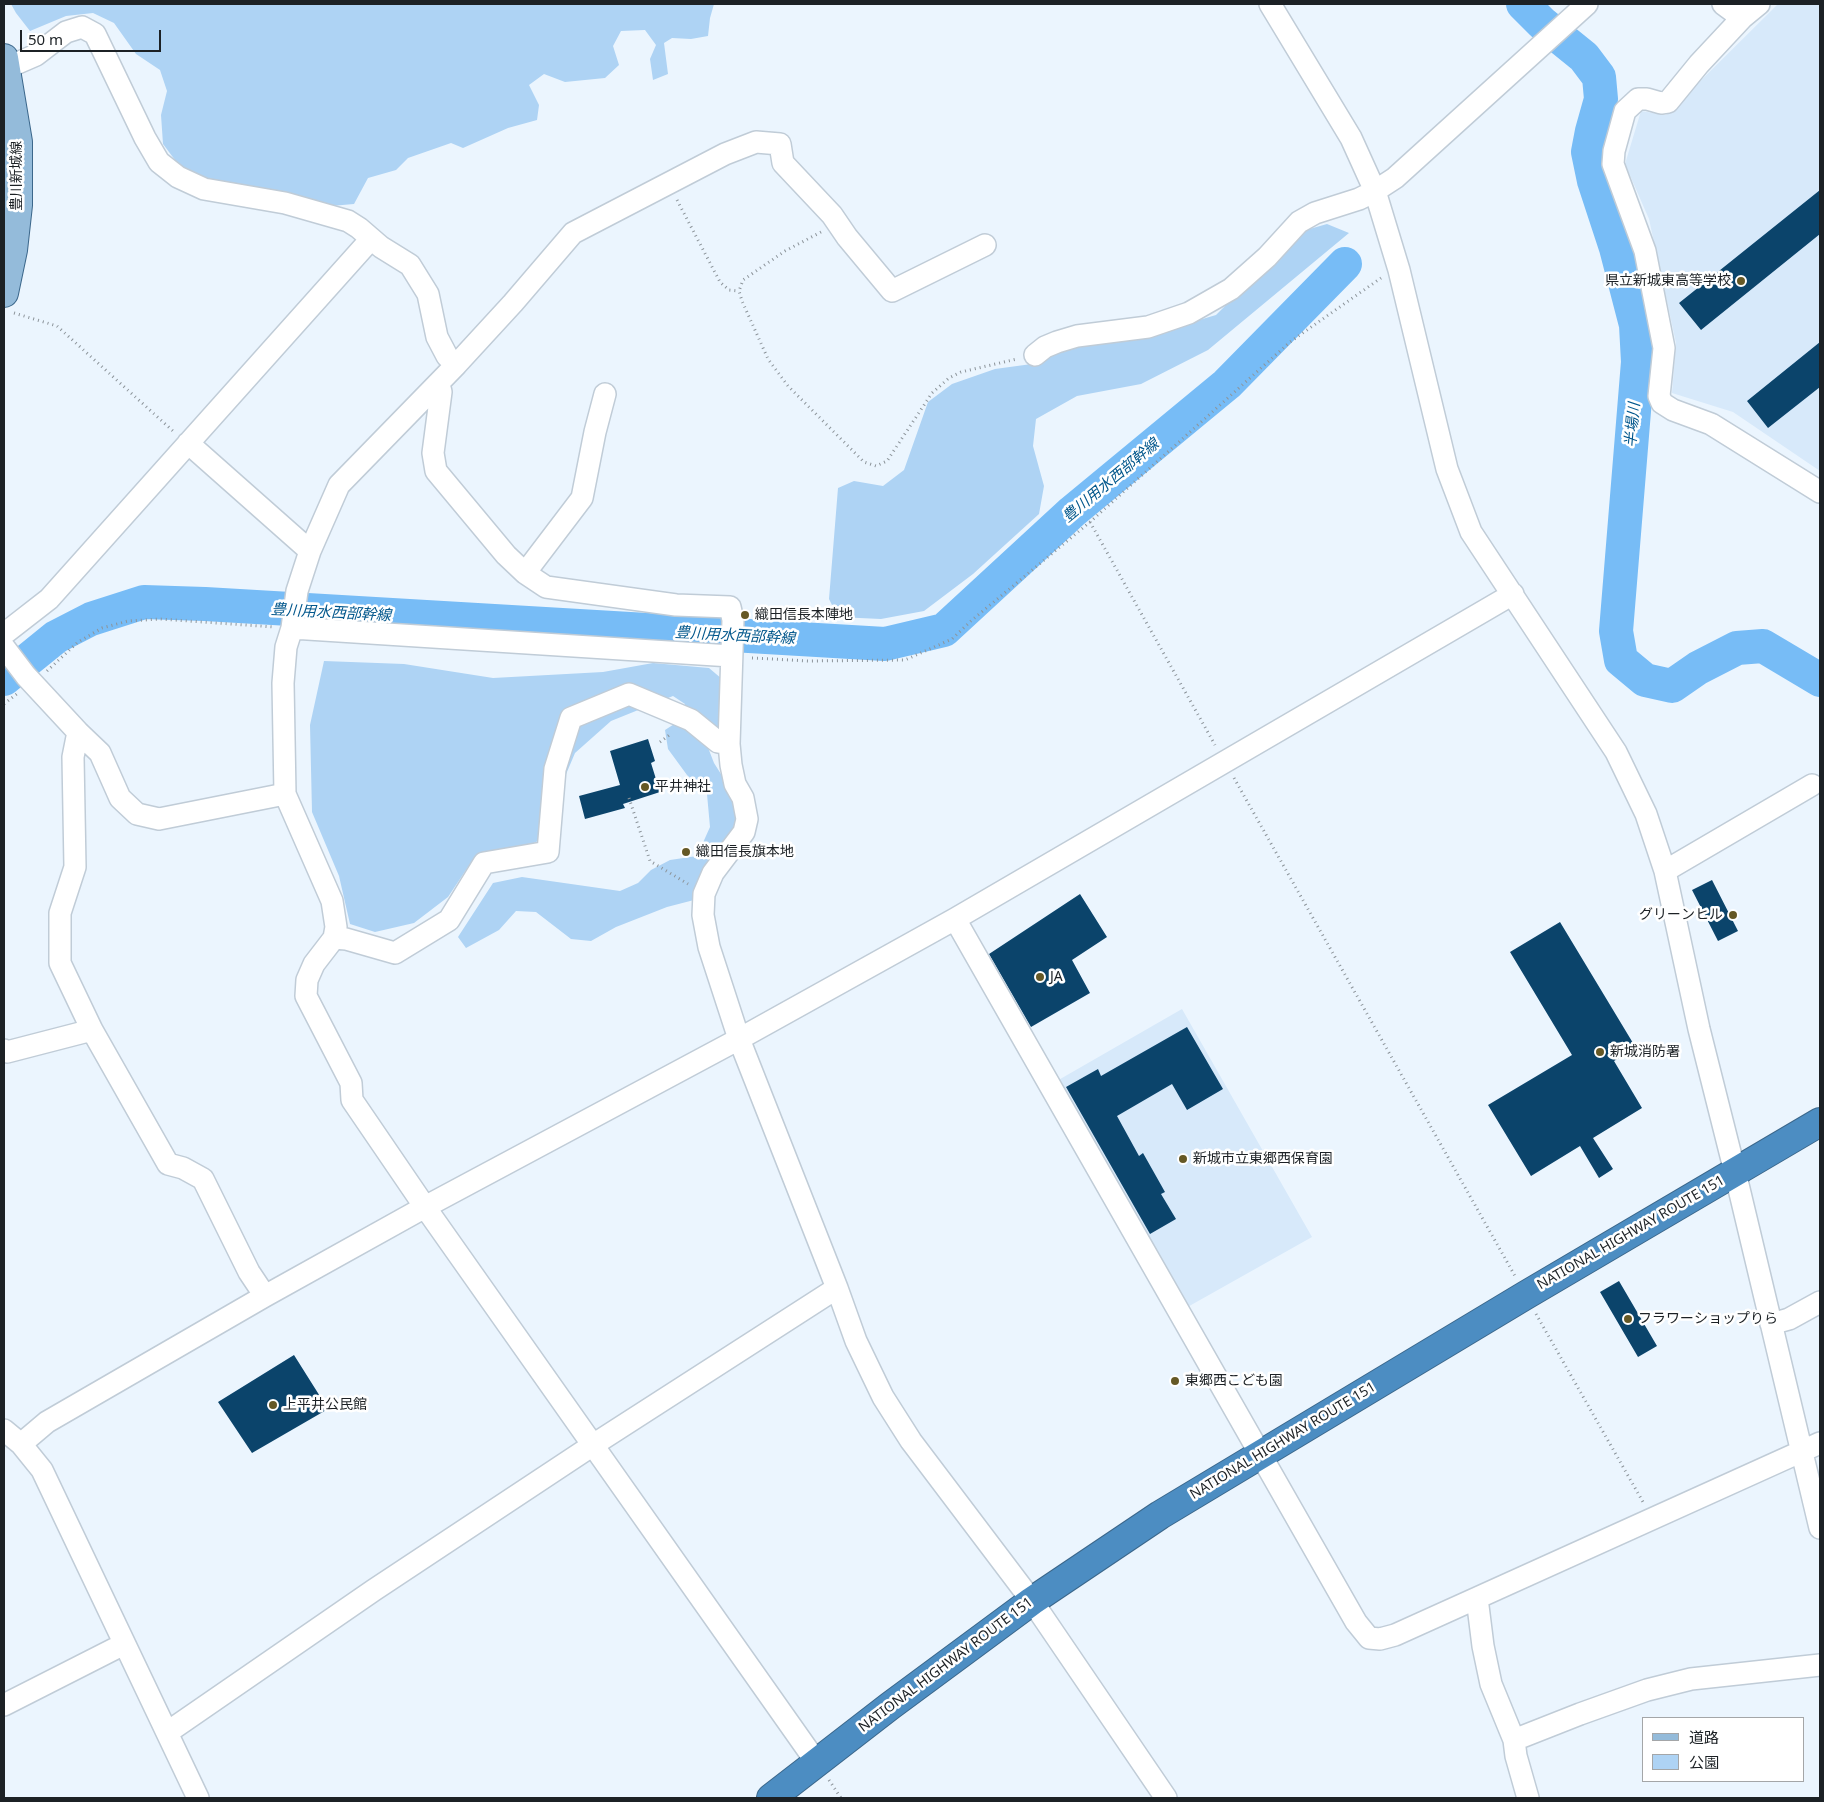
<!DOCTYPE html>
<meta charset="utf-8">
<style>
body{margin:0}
#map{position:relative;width:1824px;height:1802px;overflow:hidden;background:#ebf5fe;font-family:"Noto Sans","Noto Sans JP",sans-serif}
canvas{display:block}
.frame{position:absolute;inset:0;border:5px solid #1c2125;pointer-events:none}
.legend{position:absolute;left:1642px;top:1717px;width:162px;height:65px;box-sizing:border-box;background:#fff;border:1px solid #a4a6a8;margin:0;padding:6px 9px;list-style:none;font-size:15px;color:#1c2125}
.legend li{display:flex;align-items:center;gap:10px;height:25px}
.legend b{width:25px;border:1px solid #a4a6a8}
.scale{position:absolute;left:20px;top:30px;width:141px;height:22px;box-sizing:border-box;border:2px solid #1c2125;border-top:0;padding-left:6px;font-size:15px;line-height:18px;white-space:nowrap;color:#1c2125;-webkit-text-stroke:4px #fff;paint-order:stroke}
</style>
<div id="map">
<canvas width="1824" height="1802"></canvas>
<div class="frame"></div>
<ul class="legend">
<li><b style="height:6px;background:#94bbda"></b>道路</li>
<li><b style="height:14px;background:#aed3f4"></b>公園</li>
</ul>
<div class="scale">50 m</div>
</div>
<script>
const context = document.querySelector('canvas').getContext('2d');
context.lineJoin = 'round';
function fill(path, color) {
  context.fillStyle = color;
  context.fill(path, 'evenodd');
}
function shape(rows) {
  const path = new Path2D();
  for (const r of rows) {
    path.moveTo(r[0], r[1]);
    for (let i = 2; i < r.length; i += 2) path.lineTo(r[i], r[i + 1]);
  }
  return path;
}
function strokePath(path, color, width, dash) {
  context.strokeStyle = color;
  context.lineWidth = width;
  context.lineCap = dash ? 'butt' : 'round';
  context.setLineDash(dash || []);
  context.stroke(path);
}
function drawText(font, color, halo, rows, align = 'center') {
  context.font = font + ' "Noto Sans","Noto Sans JP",sans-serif';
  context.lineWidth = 5;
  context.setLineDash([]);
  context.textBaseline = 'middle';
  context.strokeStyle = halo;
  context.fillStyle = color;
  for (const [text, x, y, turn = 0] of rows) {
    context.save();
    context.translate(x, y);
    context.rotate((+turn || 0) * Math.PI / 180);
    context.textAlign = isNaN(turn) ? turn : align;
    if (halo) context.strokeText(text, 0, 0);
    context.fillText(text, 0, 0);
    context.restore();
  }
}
fill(shape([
 [1778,4,1820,4,1820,471,1733,412,1672,393,1676,343,1649,219,1625,164,1641,111,1666,115],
 [1182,1009,1312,1237,1184,1309,1055,1082]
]), '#d7e9fa');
fill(shape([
 [11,4,714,4,710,18,708,36,691,39,672,38,664,43,668,74,653,80,650,59,656,45,645,30,621,31,613,46,619,65,605,78,565,82,544,74,529,85,539,105,537,120,508,128,463,148,451,143,408,158,396,170,368,178,354,204,331,206,208,183,178,164,163,144,161,115,167,91,160,70,136,54,114,23,93,13,66,16,30,31,16,13],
 [1327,224,1349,233,1208,350,1141,384,1077,396,1036,419,1033,446,1044,486,1039,514,973,574,924,611,881,619,838,617,829,599,838,488,854,481,883,486,904,470,928,402,952,384,995,369,1039,363,1055,347,1155,333,1216,315,1299,232],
 [324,661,404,664,493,678,603,672,653,663,709,668,722,679,721,724,707,745,714,763,733,793,736,820,727,843,694,900,667,907,616,927,591,941,571,939,536,912,516,911,499,930,466,948,458,937,493,883,522,877,620,891,638,883,651,870,670,860,697,856,710,827,707,794,687,775,668,749,665,730,682,719,685,704,673,696,611,721,575,753,556,798,554,833,532,844,472,861,448,897,414,923,375,932,350,924,339,876,312,812,310,725]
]), '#aed3f4');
strokePath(shape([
 [1523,4,1542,23,1584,57,1599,77,1601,99,1592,131,1588,152,1594,181,1616,248,1636,325,1638,362,1616,631,1621,660,1645,680,1672,686,1698,668,1737,648,1763,646,1820,680],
 [4,679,56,637,91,619,144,602,205,604,885,644,944,630,1072,512,1227,384,1345,264]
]), '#77bcf6', 34);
fill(shape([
 [1820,190,1820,234,1701,330,1679,303],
 [1820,342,1820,387,1768,428,1747,401],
 [648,739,655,761,651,763,660,792,623,804,625,808,585,819,579,796,620,785,610,751],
 [1712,880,1738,931,1718,941,1692,890],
 [1080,894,1107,937,1072,960,1090,993,1031,1027,989,954],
 [1560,922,1636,1048,1614,1061,1642,1108,1593,1138,1613,1169,1599,1178,1580,1146,1531,1176,1488,1105,1572,1055,1510,952],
 [1187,1027,1223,1089,1187,1110,1172,1084,1117,1116,1139,1156,1143,1153,1165,1192,1161,1194,1176,1219,1150,1234,1066,1087,1098,1069,1101,1076],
 [1619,1281,1657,1346,1638,1357,1600,1292],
 [294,1355,328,1409,252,1453,218,1402]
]), '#0b446b');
const minor = shape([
 [1270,4,1351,138,1375,191,1399,270,1447,469,1471,532,1616,752,1646,814,1665,871,1699,1029,1735,1172,1820,1528],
 [1723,4,1742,18],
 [1759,4,1742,18,1699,64,1668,102,1661,103,1647,99,1638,99,1625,111,1614,151,1613,164,1645,251,1664,348,1659,396,1662,403,1673,410,1711,424,1820,492],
 [6,68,36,55,66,32,82,27,95,34,145,138,159,162,178,177,204,189,285,203,348,221,359,228,381,247,410,265,428,294,437,337,447,356,456,365,339,485,310,551,297,591,292,628,286,647,283,683,285,794,332,901,336,927,334,938,314,964,307,980,306,996,351,1083,352,1100,425,1207,817,1763],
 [1035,355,1045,347,1057,342,1077,336,1148,327,1189,313,1231,289,1267,257,1299,222,1315,213,1359,199,1375,191,1395,178,1587,4],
 [456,365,513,303,573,233,725,154,756,142,780,144,783,163,832,215,847,237,892,291,985,245],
 [439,384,441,392,433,453,436,471,506,555,525,573,546,587,676,605,730,607,733,620,729,744,731,765,735,784,743,798,747,819,744,832,713,873,704,894,703,915,709,947,739,1039,837,1288,856,1341,883,1397,911,1441,1032,1601,1166,1798],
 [188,443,310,551],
 [525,573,582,498,595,432,605,394],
 [292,628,731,656],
 [4,634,49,599,371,239],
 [4,647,26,676,78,732,100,753,120,798,137,814,159,819,285,794],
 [78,732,73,757,75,867,60,913,60,963,92,1030,168,1164,183,1168,203,1179,249,1272,265,1296],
 [1665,871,1812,785],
 [955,919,1356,1622,1369,1638,1380,1639,1395,1635,1477,1598,1483,1646,1491,1684,1514,1740,1516,1756,1528,1798],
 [334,938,346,939,395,953,449,920,484,863,548,852,555,769,571,718,629,694,691,720,718,742,729,744],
 [4,1050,7,1052,92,1030],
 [1771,1324,1789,1319,1820,1302],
 [4,1430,21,1444,42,1470,198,1798],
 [21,1444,47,1422,265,1296,425,1207,739,1039,955,919,1513,594],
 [1477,1598,1820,1443],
 [4,1705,124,1644],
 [168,1732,374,1590,593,1445,837,1288],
 [1514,1740,1580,1714,1647,1690,1691,1679,1820,1665]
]);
const major = shape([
 [4,58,18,142,18,205,13,250,4,293]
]);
const highway = shape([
 [771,1798,890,1706,1032,1601,1160,1515,1526,1295,1820,1122]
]);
strokePath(minor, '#c0ccd7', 24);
strokePath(major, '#3b678b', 30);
strokePath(highway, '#3b678b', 30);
strokePath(shape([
 [677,200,720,282,729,290,739,291],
 [821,232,785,251,743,280,739,291,742,301,768,359,788,386,864,462,876,466,887,461,932,393,949,378,961,372,1017,359],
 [14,313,57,326,173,431],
 [1090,522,1215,745],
 [752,658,809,661,905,660,952,639,972,620,1090,522,1290,342,1381,278],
 [47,671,78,642,102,628,128,621,160,619,274,627],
 [4,704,18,693],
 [660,742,672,733],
 [1234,778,1515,1276],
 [629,798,650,861,688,884],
 [1536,1314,1643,1502],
 [829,1780,841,1798]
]), '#8c949a', 3, [1, 4]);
strokePath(minor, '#fff', 21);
strokePath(major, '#94bbda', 28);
strokePath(highway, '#4c8dc2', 28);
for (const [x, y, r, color] of [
 [1741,281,5,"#655825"],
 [745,615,5,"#655825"],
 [645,787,5,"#655825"],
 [686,852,5,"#655825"],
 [1733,915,5,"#655825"],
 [1040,977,5,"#655825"],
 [1600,1052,5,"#655825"],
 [1183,1159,5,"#655825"],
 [1628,1319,5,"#655825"],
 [1175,1381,5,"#655825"],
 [273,1405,5,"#655825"]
]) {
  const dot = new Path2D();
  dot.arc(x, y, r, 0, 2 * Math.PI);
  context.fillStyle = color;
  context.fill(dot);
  strokePath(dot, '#fff', 2);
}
drawText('14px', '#1c2125', '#fff', [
 ["豊川新城線",17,176,-90],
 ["NATIONAL HIGHWAY ROUTE 151",1631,1233,-30],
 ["NATIONAL HIGHWAY ROUTE 151",1283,1441,-31],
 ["NATIONAL HIGHWAY ROUTE 151",946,1665,-37]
]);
drawText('14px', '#1c2125', '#fff', [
 ["県立新城東高等学校",1731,281,"right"],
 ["織田信長本陣地",755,615],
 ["平井神社",655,787],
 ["織田信長旗本地",696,852],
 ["グリーンヒル",1723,915,"right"],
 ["JA",1050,977],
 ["新城消防署",1610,1052],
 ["新城市立東郷西保育園",1193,1159],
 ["フラワーショップりら",1638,1319],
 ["東郷西こども園",1185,1381],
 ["上平井公民館",283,1405]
], 'left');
drawText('italic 15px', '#02578c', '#fff', [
 ["半場川",1633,425,-85],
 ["豊川用水西部幹線",1111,481,-40],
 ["豊川用水西部幹線",331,613,3],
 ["豊川用水西部幹線",735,636,3]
]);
</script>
